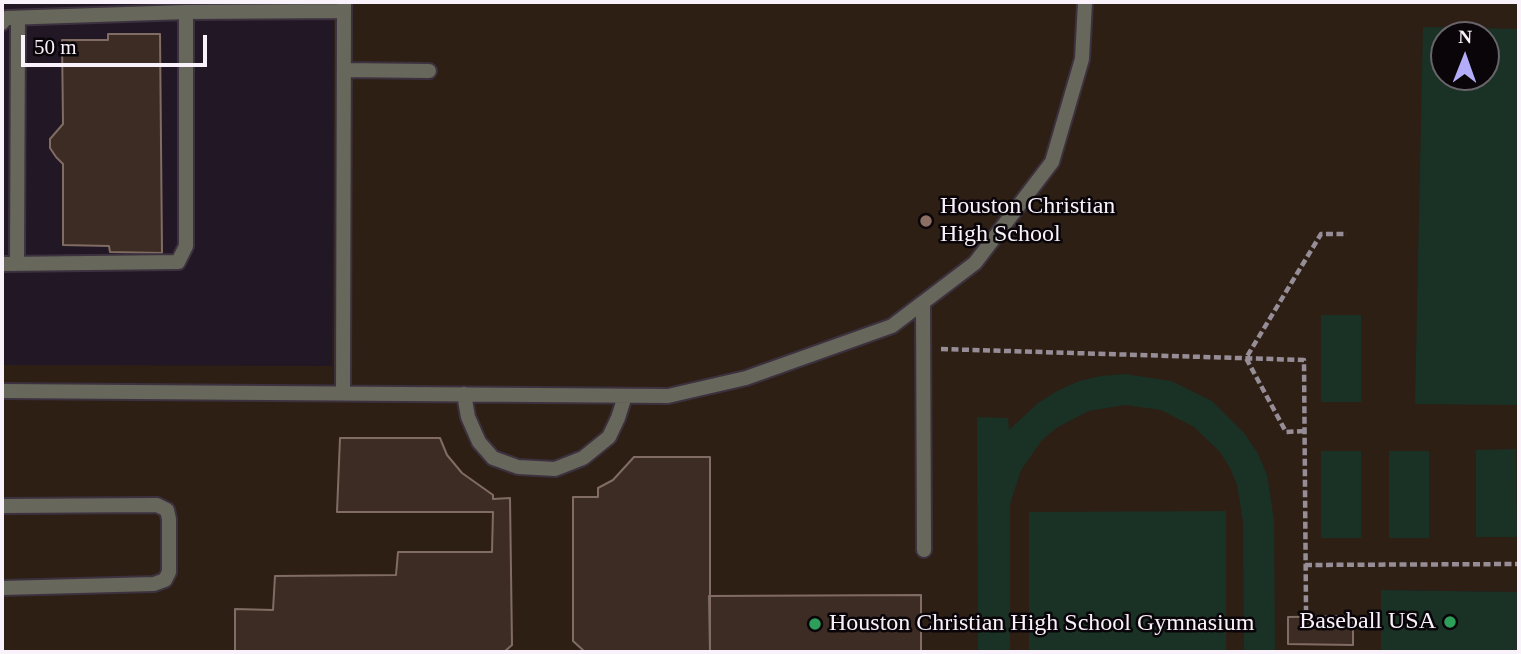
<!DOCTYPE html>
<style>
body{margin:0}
#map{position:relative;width:1521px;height:654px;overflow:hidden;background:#221724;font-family:Georgia,serif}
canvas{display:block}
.frame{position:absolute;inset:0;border:4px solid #faf2fb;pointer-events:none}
.north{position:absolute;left:1430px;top:21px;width:70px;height:70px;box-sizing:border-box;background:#090509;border:2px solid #69646a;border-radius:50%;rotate:1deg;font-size:19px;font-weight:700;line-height:28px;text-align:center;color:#faf2fb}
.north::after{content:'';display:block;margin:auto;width:24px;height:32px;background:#b3adf9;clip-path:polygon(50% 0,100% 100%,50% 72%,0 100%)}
.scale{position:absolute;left:21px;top:35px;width:186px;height:32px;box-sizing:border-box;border:4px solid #faf2fb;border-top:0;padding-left:9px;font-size:21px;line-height:24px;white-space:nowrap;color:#faf2fb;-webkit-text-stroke:5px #090509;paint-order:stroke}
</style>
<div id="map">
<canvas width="1521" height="654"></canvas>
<div class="frame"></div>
<div class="north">N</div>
<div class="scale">50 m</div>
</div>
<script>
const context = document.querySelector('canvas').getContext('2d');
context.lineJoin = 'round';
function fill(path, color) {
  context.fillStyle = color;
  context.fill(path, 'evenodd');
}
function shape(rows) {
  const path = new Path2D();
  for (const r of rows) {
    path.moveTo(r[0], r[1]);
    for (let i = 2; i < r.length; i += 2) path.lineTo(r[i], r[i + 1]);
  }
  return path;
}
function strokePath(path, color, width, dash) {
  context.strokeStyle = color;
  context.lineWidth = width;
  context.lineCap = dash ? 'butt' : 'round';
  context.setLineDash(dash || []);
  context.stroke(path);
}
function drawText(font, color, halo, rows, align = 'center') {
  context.font = font + ' Georgia,serif';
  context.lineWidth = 5;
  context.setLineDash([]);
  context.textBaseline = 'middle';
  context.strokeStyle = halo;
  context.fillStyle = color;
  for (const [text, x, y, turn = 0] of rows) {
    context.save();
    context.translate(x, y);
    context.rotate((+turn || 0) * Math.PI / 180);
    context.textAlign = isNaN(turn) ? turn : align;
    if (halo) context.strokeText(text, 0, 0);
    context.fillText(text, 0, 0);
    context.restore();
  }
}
fill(shape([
 [334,2,1519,2,1519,592,1381,590,1381,652,2,652,2,365,332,366],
 [1444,35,1486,35,1486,77,1444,77]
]), '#2e1f15');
fill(shape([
 [1423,27,1519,29,1519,405,1415,404],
 [1486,35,1486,77,1444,77,1444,35],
 [1321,315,1361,315,1361,402,1321,402],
 [1125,374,1171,381,1212,401,1245,434,1258,454,1267,475,1274,520,1275,652,1244,652,1243,521,1237,485,1230,468,1220,452,1194,427,1161,410,1125,405,1089,411,1056,428,1042,440,1021,470,1010,504,1010,652,978,652,977,417,1008,418,1009,430,1038,403,1057,391,1079,381,1101,376],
 [1516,449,1517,537,1476,537,1476,450],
 [1321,451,1361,451,1361,538,1321,538],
 [1389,451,1429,451,1429,538,1389,538],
 [1226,511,1226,652,1029,652,1029,512],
 [1381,590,1519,592,1519,652,1381,652]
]), '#1a3125');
const building = shape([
 [108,34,160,34,162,253,110,252,109,246,63,245,63,164,56,157,50,148,50,139,63,124,62,40,108,40,108,34],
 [340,438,440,438,447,455,462,473,493,495,493,499,510,498,512,645,504,652,235,652,235,609,273,610,275,576,396,575,398,552,492,552,493,512,337,512,340,438],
 [634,457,710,457,710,652,585,652,573,641,573,497,598,497,598,488,613,480,634,457],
 [921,595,921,652,710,652,709,596,921,595],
 [1353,616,1353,645,1288,644,1288,617,1353,616]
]);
fill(building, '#3c2c23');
strokePath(building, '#806c63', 2);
const service = shape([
 [2,23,6,18,186,12],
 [344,70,429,71],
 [2,264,178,262,186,246,186,12,344,11],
 [17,264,18,18],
 [923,303,924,550],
 [2,391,668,396,746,378,892,326,975,263,1052,162,1082,59,1085,2],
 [343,392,344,3],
 [464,394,468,417,479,442,493,458,518,467,555,469,583,458,609,437,618,418,625,396],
 [2,506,157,505,167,510,169,519,169,572,165,580,154,584,2,588]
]);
strokePath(service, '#3c313e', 18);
strokePath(shape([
 [941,349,1304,360,1306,610],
 [1304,431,1286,432,1246,358,1321,234,1347,234],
 [1305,565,1519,564]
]), '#968d97', 4.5, [7, 3.5]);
strokePath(service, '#68675b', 14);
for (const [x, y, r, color] of [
 [926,221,7,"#8d6e63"],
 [1450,622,7,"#2e9e5b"],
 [815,624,7,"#2e9e5b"]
]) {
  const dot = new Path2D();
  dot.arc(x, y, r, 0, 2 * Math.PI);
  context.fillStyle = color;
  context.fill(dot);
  strokePath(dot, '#090509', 2.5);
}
drawText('24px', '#faf2fb', '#090509', [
 ["Houston Christian",940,207],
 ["High School",940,235],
 ["Baseball USA",1436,622,"right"],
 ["Houston Christian High School Gymnasium",829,624]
], 'left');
</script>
